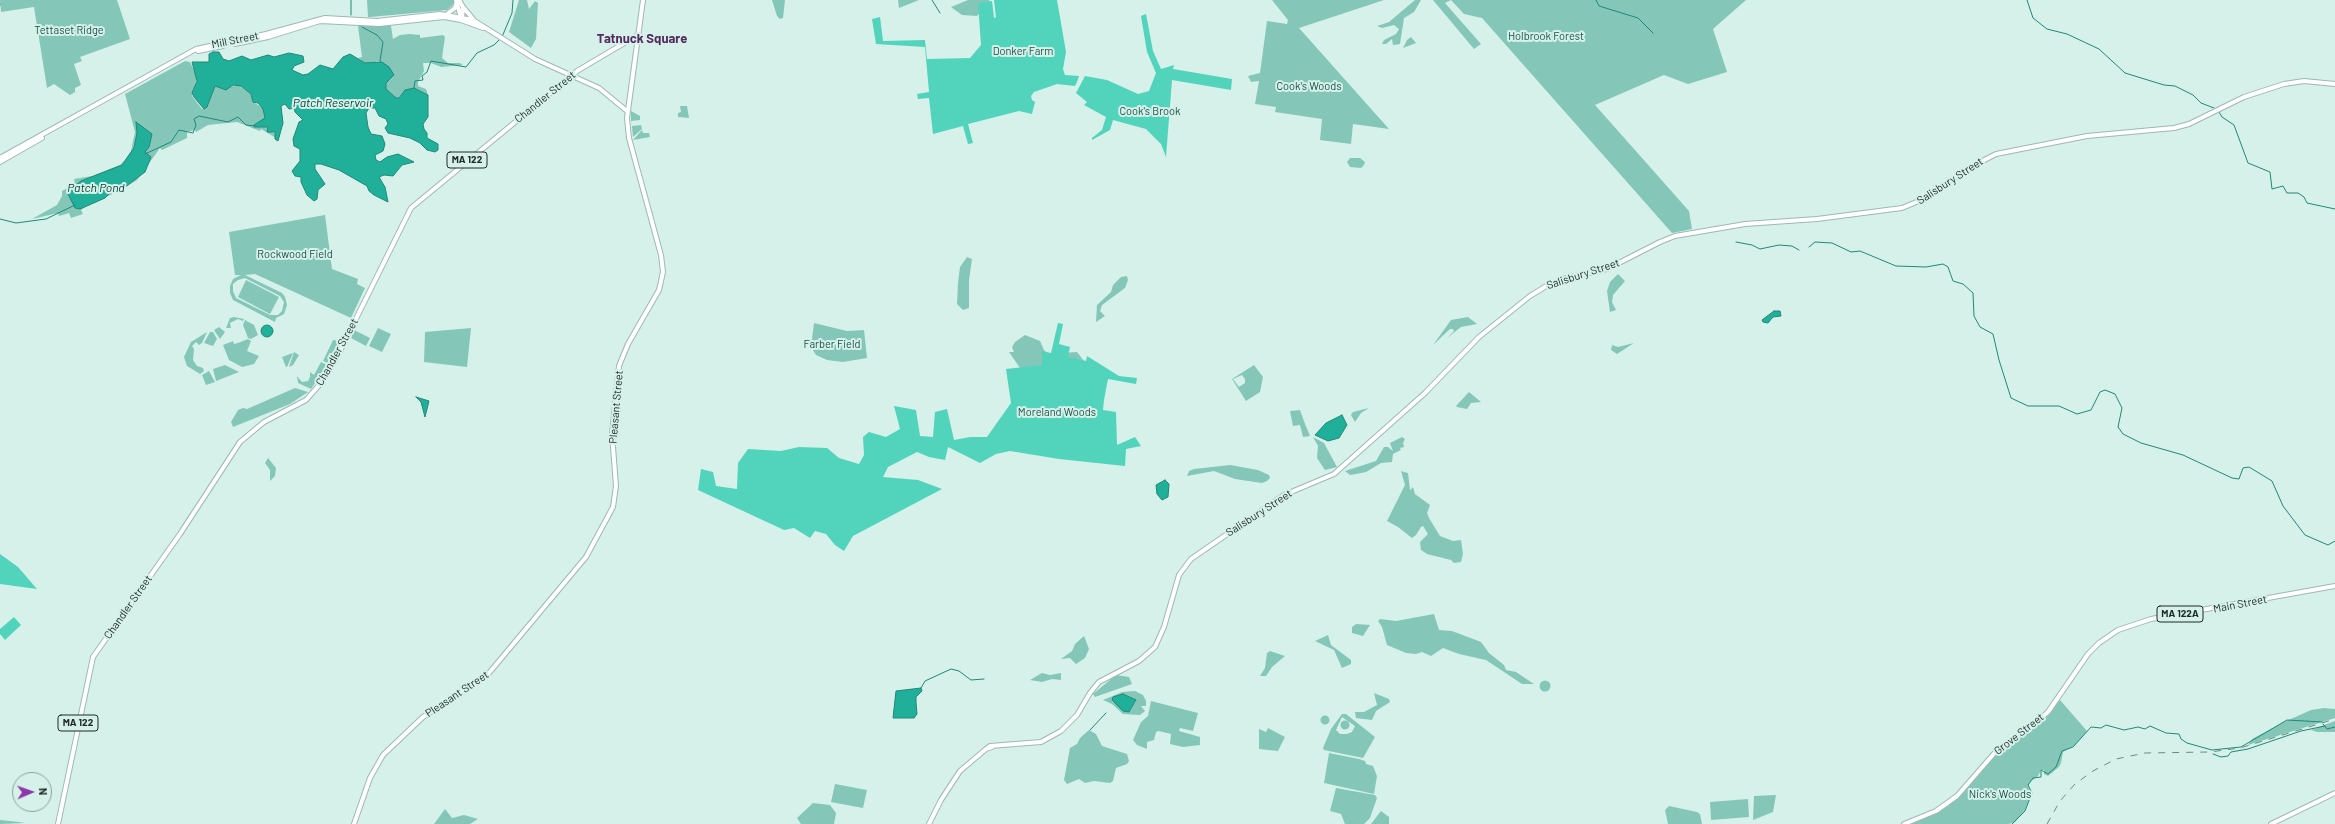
<!DOCTYPE html>
<style>
body{margin:0}
#map{position:relative;width:2335px;height:824px;overflow:hidden;background:#d5f1ea;font-family:Barlow,sans-serif}
canvas{display:block}
.north{position:absolute;left:12px;top:772px;width:40px;height:40px;box-sizing:border-box;background:#d5f1ea;border:1px solid #8ca19c;border-radius:50%;rotate:88deg;font-size:11px;font-weight:700;line-height:16px;text-align:center;color:#1f2927}
.north::after{content:'';display:block;margin:auto;width:14px;height:18px;background:#8d38a6;clip-path:polygon(50% 0,100% 100%,50% 72%,0 100%)}
</style>
<div id="map">
<canvas width="2335" height="824"></canvas>
<div class="north">N</div>
</div>
<script>
const context = document.querySelector('canvas').getContext('2d');
context.lineJoin = 'round';
function fill(path, color) {
  context.fillStyle = color;
  context.fill(path, 'evenodd');
}
function shape(rows) {
  const path = new Path2D();
  for (const r of rows) {
    if (r.length === 3) {
      path.moveTo(r[0] + r[2], r[1]);
      path.arc(r[0], r[1], r[2], 0, 2 * Math.PI);
      continue;
    }
    path.moveTo(r[0], r[1]);
    for (let i = 2; i < r.length; i += 2) path.lineTo(r[i], r[i + 1]);
  }
  return path;
}
function strokePath(path, color, width, dash) {
  context.strokeStyle = color;
  context.lineWidth = width;
  context.lineCap = dash ? 'butt' : 'round';
  context.setLineDash(dash || []);
  context.stroke(path);
}
function drawText(font, color, halo, rows, align = 'center') {
  context.font = font + ' Barlow,sans-serif';
  context.lineWidth = 4;
  context.setLineDash([]);
  context.textBaseline = 'middle';
  context.strokeStyle = halo;
  context.fillStyle = color;
  for (const [text, x, y, turn = 0] of rows) {
    context.save();
    context.translate(x, y);
    context.rotate((+turn || 0) * Math.PI / 180);
    context.textAlign = isNaN(turn) ? turn : align;
    if (halo) context.strokeText(text, 0, 0);
    context.fillText(text, 0, 0);
    context.restore();
  }
}
fill(shape([
 [0,0,117,0,130,39,80,57,82,61,74,64,81,85,75,88,75,92,70,95,54,84,47,88,34,7,1,12],
 [367,0,454,0,454,4,447,10,370,17,368,17],
 [519,0,527,0,529,9,535,1,538,3,536,39,531,48,509,32],
 [772,0,785,0,783,18,780,19,777,16],
 [898,0,919,0,899,8],
 [968,0,990,0,977,16,962,15,951,7],
 [1272,0,1384,0,1299,28,1389,129,1353,124,1351,144,1320,140,1322,119,1275,112,1276,107,1255,104,1259,81,1251,82,1248,76,1260,73,1267,21,1287,24,1288,20],
 [1415,0,1421,0,1414,12,1404,18,1400,44,1393,45,1392,39,1386,44,1382,44,1384,40,1396,34,1399,29,1394,25,1382,28,1377,26,1389,22],
 [1433,0,1746,0,1713,29,1727,72,1688,84,1664,75,1595,105,1689,211,1692,229,1672,233,1482,18,1464,14,1451,0,1445,3,1481,44,1474,49],
 [358,26,391,26,393,39,400,35,410,34,420,35,420,38,443,35,445,37,442,58,448,63,460,63,463,65,441,67,431,63,423,63,424,71,418,82,418,86,426,89,428,95,416,89,403,92,399,98,396,98,386,89,386,83,393,77,378,61,372,64,365,63,358,58,362,57],
 [1411,37,1416,43,1403,48,1407,40],
 [185,61,190,62,197,77,192,96,202,109,208,105,214,87,219,85,225,89,232,86,240,86,250,93,255,103,264,109,266,118,253,127,266,127,276,135,276,138,261,129,260,131,237,122,208,125,196,132,195,130,187,132,187,138,162,150,160,148,137,180,123,189,85,207,81,210,83,214,71,218,69,213,59,216,58,213,32,219,57,205,62,196,62,191,75,184,74,179,92,176,120,165,125,160,131,151,135,132,125,94],
 [680,106,687,106,689,118,678,117,678,113,681,112],
 [631,111,640,116,640,120,631,121],
 [641,125,642,129,633,137,632,126],
 [642,130,643,133,649,133,650,137,633,140],
 [1350,158,1360,158,1365,162,1364,165,1361,168,1350,167,1347,162],
 [325,215,332,269,358,279,357,284,365,288,351,318,255,274,245,275,282,293,285,297,287,305,284,314,276,318,275,322,233,300,230,293,230,286,233,279,241,275,235,275,229,232],
 [245,278,280,296,284,302,282,311,278,315,270,315,236,298,233,291,233,284,238,280],
 [967,257,972,259,969,280,969,308,963,310,957,304,958,283,960,267],
 [1618,274,1625,281,1613,295,1612,302,1616,310,1610,312,1607,291,1610,282],
 [1127,276,1128,280,1125,288,1102,305,1100,311,1105,316,1096,322,1097,305,1111,292,1113,285,1121,277],
 [246,280,279,297,270,314,238,297],
 [234,317,244,319,243,321,238,319,230,323,231,328,226,328,230,318],
 [1468,317,1477,324,1461,327,1447,338,1454,331,1453,329,1450,329,1433,345,1451,320],
 [245,320,254,325,258,335,251,339,248,338,243,325],
 [814,323,847,331,864,330,867,358,843,362,827,360,816,355,811,347],
 [219,327,225,332,220,339,214,330],
 [378,328,391,334,382,352,369,346],
 [471,328,467,367,424,362,425,332],
 [354,330,370,338,366,346,351,338],
 [207,332,202,343,199,345,196,342,192,346,194,349,193,360,197,366,203,368,204,371,200,374,187,366,184,357,191,342],
 [210,332,213,332,217,339,213,346,204,343],
 [1025,335,1040,341,1044,350,1048,354,1077,352,1087,365,1020,368,1009,352,1014,352,1012,347,1015,342],
 [248,339,251,341,247,351,259,356,254,364,242,367,229,360,223,345,233,341,234,344,238,343],
 [333,340,340,341,328,363,323,361],
 [1634,343,1617,354,1611,350,1612,345,1618,347],
 [294,352,299,355,293,365,289,367],
 [293,353,287,367,286,367,282,357],
 [321,362,327,365,311,389,298,383,297,376,302,382,308,381,310,377,310,372,314,375],
 [225,365,239,372,216,381,213,369],
 [1254,365,1263,377,1260,392,1246,401,1232,379],
 [1242,375,1245,379,1245,383,1239,387,1233,379],
 [209,371,215,382,206,385,202,375],
 [295,388,308,392,290,404,233,427,231,422,238,410,243,408,247,409],
 [1469,392,1481,402,1471,403,1467,409,1457,407,1456,406],
 [1369,408,1361,413,1355,422,1351,415,1353,412],
 [1300,410,1305,424,1310,436,1303,437,1300,425,1293,426,1290,411],
 [1313,437,1324,443,1337,467,1325,470,1317,458,1318,446],
 [1402,437,1405,439,1403,443,1404,447,1400,448,1401,450,1393,454,1392,462,1381,463,1366,472,1356,474,1350,475,1345,471,1376,461,1384,447,1388,447,1393,451,1390,443],
 [268,458,276,468,275,476,270,481,270,470,265,463],
 [1230,465,1258,470,1269,475,1270,478,1267,481,1262,483,1235,479,1214,471,1187,476,1189,471,1194,469],
 [1401,471,1408,473,1410,490,1413,487,1415,494,1430,505,1427,513,1429,518,1440,536,1453,541,1461,540,1463,554,1461,562,1454,563,1451,560,1427,554,1421,550,1420,542,1428,534,1423,526,1421,527,1416,535,1412,538,1398,527,1387,521,1405,485],
 [1434,614,1439,630,1452,631,1481,642,1489,653,1504,665,1506,670,1516,672,1534,684,1522,684,1486,660,1459,654,1443,648,1431,656,1422,652,1416,654,1406,653,1387,645,1382,627,1378,621,1380,619,1396,621],
 [1356,624,1370,625,1363,636,1352,633,1352,627],
 [1328,635,1331,645,1351,660,1351,664,1342,668,1334,650,1315,641],
 [1084,636,1089,649,1085,658,1076,664,1070,658,1061,659,1072,651,1075,644],
 [1270,651,1285,656,1272,667,1266,676,1260,676,1265,668,1267,653],
 [1042,673,1050,675,1061,673,1061,680,1052,679,1042,682,1030,680],
 [1116,675,1129,677,1132,684,1095,697,1093,694],
 [1545,686,5.5],
 [1135,691,1143,695,1146,701,1146,706,1141,706,1145,711,1140,715,1123,714,1112,704,1103,700,1122,692],
 [1112,698,1136,701,1130,711,1122,709,1112,701],
 [1374,693,1389,699,1390,702,1376,711,1372,720,1356,718,1355,712,1364,712,1377,705],
 [2060,700,2087,731,2075,745,2063,752,2061,763,2059,767,2048,776,2044,774,2044,770,2041,770,2038,776,2030,782,2028,785,2031,795,2025,810,2015,822,2009,824,1909,824,1937,812,1956,799,1994,755,2040,723],
 [1151,701,1198,713,1193,731,1180,728,1179,731,1200,737,1200,745,1183,747,1170,744,1171,734,1159,731,1156,732,1154,740,1147,742,1147,749,1137,745,1133,740,1141,722,1148,716],
 [2324,708,2335,709,2335,718,2248,745,2252,739,2282,723,2311,710],
 [1342,714,1346,714,1375,737,1363,758,1324,750,1323,748,1331,729],
 [1342,717,1355,726,1352,732,1347,734,1340,734,1336,730],
 [1325,720,4.5],
 [1345,725,4.5],
 [2335,721,2335,732,2317,732,2311,730],
 [1268,728,1285,737,1278,751,1259,749,1259,729,1266,732],
 [1089,730,1096,734,1102,746,1127,754,1129,761,1127,764,1116,768,1113,781,1110,783,1094,781,1085,783,1079,779,1067,784,1064,780,1070,748,1077,744,1080,738],
 [1329,753,1359,759,1365,761,1366,764,1373,766,1377,776,1374,794,1324,783],
 [835,784,867,790,863,808,831,802],
 [1336,788,1375,795,1377,798,1370,818,1364,824,1345,824,1341,814,1330,811],
 [1776,795,1773,812,1753,820,1754,796],
 [1748,799,1749,817,1711,820,1710,802],
 [813,803,830,805,836,813,834,824,801,824,797,818],
 [1669,806,1697,812,1700,814,1702,824,1668,824,1665,810],
 [445,809,452,818,464,815,478,819,470,824,434,824],
 [1381,811,1389,817,1389,824,1371,824],
 [0,820,19,822,25,823,0,824]
]), '#84c7b9');
fill(shape([
 [994,0,1057,0,1066,52,1063,69,1065,75,1079,76,1077,82,1075,86,1057,84,1034,92,1031,96,1032,100,1035,102,1032,114,1019,111,968,124,973,143,968,144,963,126,933,134,929,98,918,99,917,94,929,92,925,47,876,44,872,19,880,17,883,41,925,40,927,59,970,58,981,45,978,3,992,1,994,18,996,17],
 [1146,14,1153,51,1161,69,1174,65,1173,69,1232,79,1231,90,1172,80,1166,157,1161,144,1146,129,1113,120,1110,130,1092,140,1092,138,1102,130,1106,117,1084,105,1087,102,1076,93,1085,76,1107,80,1138,94,1149,91,1156,73,1147,52,1141,16],
 [1058,323,1063,324,1059,344,1070,347,1068,357,1086,361,1087,356,1119,376,1137,378,1136,384,1108,379,1104,400,1103,410,1116,412,1117,445,1135,437,1141,446,1126,449,1125,466,1059,459,1010,451,996,454,980,463,948,447,945,460,929,457,917,452,888,467,883,477,918,480,942,489,853,536,844,551,835,545,826,534,815,531,810,538,794,528,784,530,698,490,701,469,713,472,716,486,737,489,738,463,748,449,781,451,799,447,827,448,839,458,859,464,864,455,863,437,869,432,886,437,900,429,894,406,916,410,920,436,933,437,935,412,947,409,954,440,970,437,987,437,1011,403,1006,369,1042,365,1042,351,1051,353],
 [0,554,18,567,37,589,0,584],
 [14,617,21,625,5,640,0,634,0,629]
]), '#52d3bc');
const water = shape([
 [213,52,219,52,223,59,229,61,242,56,251,60,268,55,274,57,289,53,303,56,304,62,294,66,292,70,303,75,308,74,320,65,333,69,343,57,350,54,365,63,382,62,389,67,394,75,386,83,386,89,396,98,399,98,405,90,414,88,428,95,428,117,423,124,424,129,427,133,427,138,438,144,438,150,435,152,427,150,420,143,410,138,388,133,385,128,388,124,386,119,379,116,375,108,369,108,366,113,368,127,371,134,382,136,385,144,383,151,375,155,376,160,380,162,387,157,398,154,414,162,402,165,393,176,384,175,379,177,385,187,388,202,374,195,369,191,367,186,339,170,321,164,315,164,315,169,325,184,318,190,317,199,314,201,307,195,301,182,301,177,295,176,292,171,300,161,300,149,294,146,293,139,299,122,303,120,295,112,294,108,289,109,285,104,281,106,283,123,278,141,275,139,275,132,267,132,268,127,254,127,254,125,265,118,263,109,258,103,253,102,251,94,241,86,233,85,226,90,215,86,207,107,204,109,194,97,192,93,197,81,192,62,209,62,209,54,213,52],
 [136,122,152,134,149,147,145,152,151,157,145,172,121,190,110,193,105,198,80,209,75,208,67,192,81,181,122,165,134,148,137,133,136,122],
 [1774,311,1780,311,1781,316,1773,317,1768,323,1763,322,1762,320,1774,311],
 [267,331,6],
 [416,397,429,401,425,417,421,402,416,397],
 [1342,415,1347,425,1339,438,1328,441,1315,435,1326,423,1342,415],
 [1165,480,1169,484,1168,497,1162,500,1157,494,1156,485,1165,480],
 [921,688,922,691,916,697,916,702,917,714,914,718,893,718,896,691,921,688],
 [1123,694,1136,700,1129,712,1123,711,1112,700,1113,697,1123,694]
]);
fill(water, '#20b09a');
strokePath(water, '#208878', 1);
strokePath(shape([
 [932,0,940,13],
 [1596,0,1599,6,1638,18,1653,33],
 [2027,0,2033,18,2047,29,2067,34,2099,49,2125,73,2164,85,2175,86,2193,95,2201,103,2214,108],
 [0,4,0,5],
 [351,15,351,0],
 [362,27,377,35,383,42,380,61],
 [502,37,512,13,513,0],
 [414,88,415,81,423,80,422,76,427,72,431,61,466,67,477,53,494,45,500,39],
 [2219,112,2222,117,2234,125,2248,163,2270,172,2272,189,2283,186,2287,193,2298,193,2304,197,2307,203,2335,209],
 [145,154,171,142,179,130,193,133,196,125,194,119,199,116,228,122,238,117,246,125,255,126],
 [0,219,16,223,46,219,75,205],
 [1736,242,1752,245,1760,249,1779,245,1792,246,1799,250],
 [1809,247,1815,242,1832,243,1851,252,1860,251,1896,266,1926,267,1943,264,1948,267,1953,281,1963,284,1973,293,1974,316,1980,327,1993,334,1999,360,2011,398,2028,406,2059,406,2077,414,2091,410,2100,392,2105,390,2115,394,2122,408,2118,427,2123,434,2141,443,2183,455,2232,478,2239,479,2243,468,2249,467,2272,481,2283,506,2305,535,2328,545,2335,541],
 [921,688,925,681,951,669,959,671,971,680,984,679],
 [2323,724,2327,729,2335,727],
 [1090,730,1106,713],
 [2213,754,2221,757,2228,756,2231,752,2248,749,2301,731,2325,726],
 [2012,824,2025,811,2032,793,2028,785,2033,778,2041,777,2041,770,2048,774,2056,767,2062,751,2073,747,2091,727,2101,728,2106,725,2124,730,2138,727,2145,729,2150,726,2166,733,2179,734,2181,739,2187,743,2212,750,2241,747,2287,720,2322,722]
]), '#208878', 1);
const major = shape([
 [456,0,461,18],
 [459,0,463,7,462,18],
 [463,7,473,19],
 [447,14,455,8,456,4],
 [235,44,268,37,320,21,379,24,444,17,461,20,483,28],
 [198,51,223,46],
 [0,158,196,49,266,34,325,18,377,21,440,14,473,20,535,59,599,88,627,111],
 [0,162,42,138],
 [992,747,986,749,990,746,1041,742,1061,731,1077,715,1090,693,1099,682,1139,661,1155,647,1164,627,1179,575,1191,559,1284,495,1334,474,1425,393,1479,337,1530,296,1548,285,1566,278,1607,269,1660,242,1675,236,1745,224,1817,219,1902,208,1926,198,1969,168,1996,154,2087,136,2174,128,2189,124,2244,97,2284,84,2304,81,2335,84],
 [58,824,93,657,180,534,240,442,264,422,306,400,321,383,335,361,411,208,577,71,638,35],
 [354,824,370,778,383,755,423,717,489,673,586,557,613,507,616,486,612,434,619,366,628,344,659,290,663,272,661,255,629,138,627,118,643,0],
 [929,824,941,800,960,771,986,749],
 [1904,824,1936,811,1957,796,1998,749,2028,729,2048,712,2088,654,2099,643,2118,630,2151,619,2335,586],
 [2271,824,2335,793]
]);
strokePath(major, '#9eb8b2', 6);
strokePath(major, '#fff', 4);
strokePath(shape([
 [2047,824,2060,801,2075,784,2093,771,2116,759,2145,753,2210,752,2240,748,2335,719]
]), '#748682', 1, [7, 7]);
for (const [x, y, w] of [
 [467,160,40],
 [2180,614,46],
 [78,723,40]
]) {
  const box = new Path2D();
  box.roundRect(x - w / 2, y - 8, w, 16, 3);
  context.fillStyle = '#d5f1ea';
  context.fill(box);
  strokePath(box, '#1f2927', 1);
}
drawText('bold 10px', '#1f2927', null, [
 ["MA 122",467,160],
 ["MA 122A",2180,614],
 ["MA 122",78,723]
]);
drawText('11px', '#1b5148', '#d5f1ea', [
 ["Tettaset Ridge",69,30],
 ["Holbrook Forest",1546,36],
 ["Donker Farm",1023,51],
 ["Cook's Woods",1309,86],
 ["Cook's Brook",1150,111],
 ["Rockwood Field",295,254],
 ["Farber Field",832,344],
 ["Moreland Woods",1057,412],
 ["Nick's Woods",2000,794]
]);
drawText('11px', '#1f2927', '#d5f1ea', [
 ["Mill Street",235,40,-11],
 ["Chandler Street",545,97,-39],
 ["Salisbury Street",1950,181,-33],
 ["Salisbury Street",1583,274,-18],
 ["Chandler Street",337,352,-61],
 ["Pleasant Street",616,407,-85],
 ["Salisbury Street",1259,513,-33],
 ["Main Street",2240,604,-11],
 ["Chandler Street",128,607,-55],
 ["Pleasant Street",457,694,-34],
 ["Grove Street",2019,734,-38]
]);
drawText('italic 12px', '#064239', '#d5f1ea', [
 ["Patch Reservoir",333,103],
 ["Patch Pond",96,188]
]);
drawText('bold 13px', '#542b61', '#d5f1ea', [
 ["Tatnuck Square",642,39]
]);
</script>
